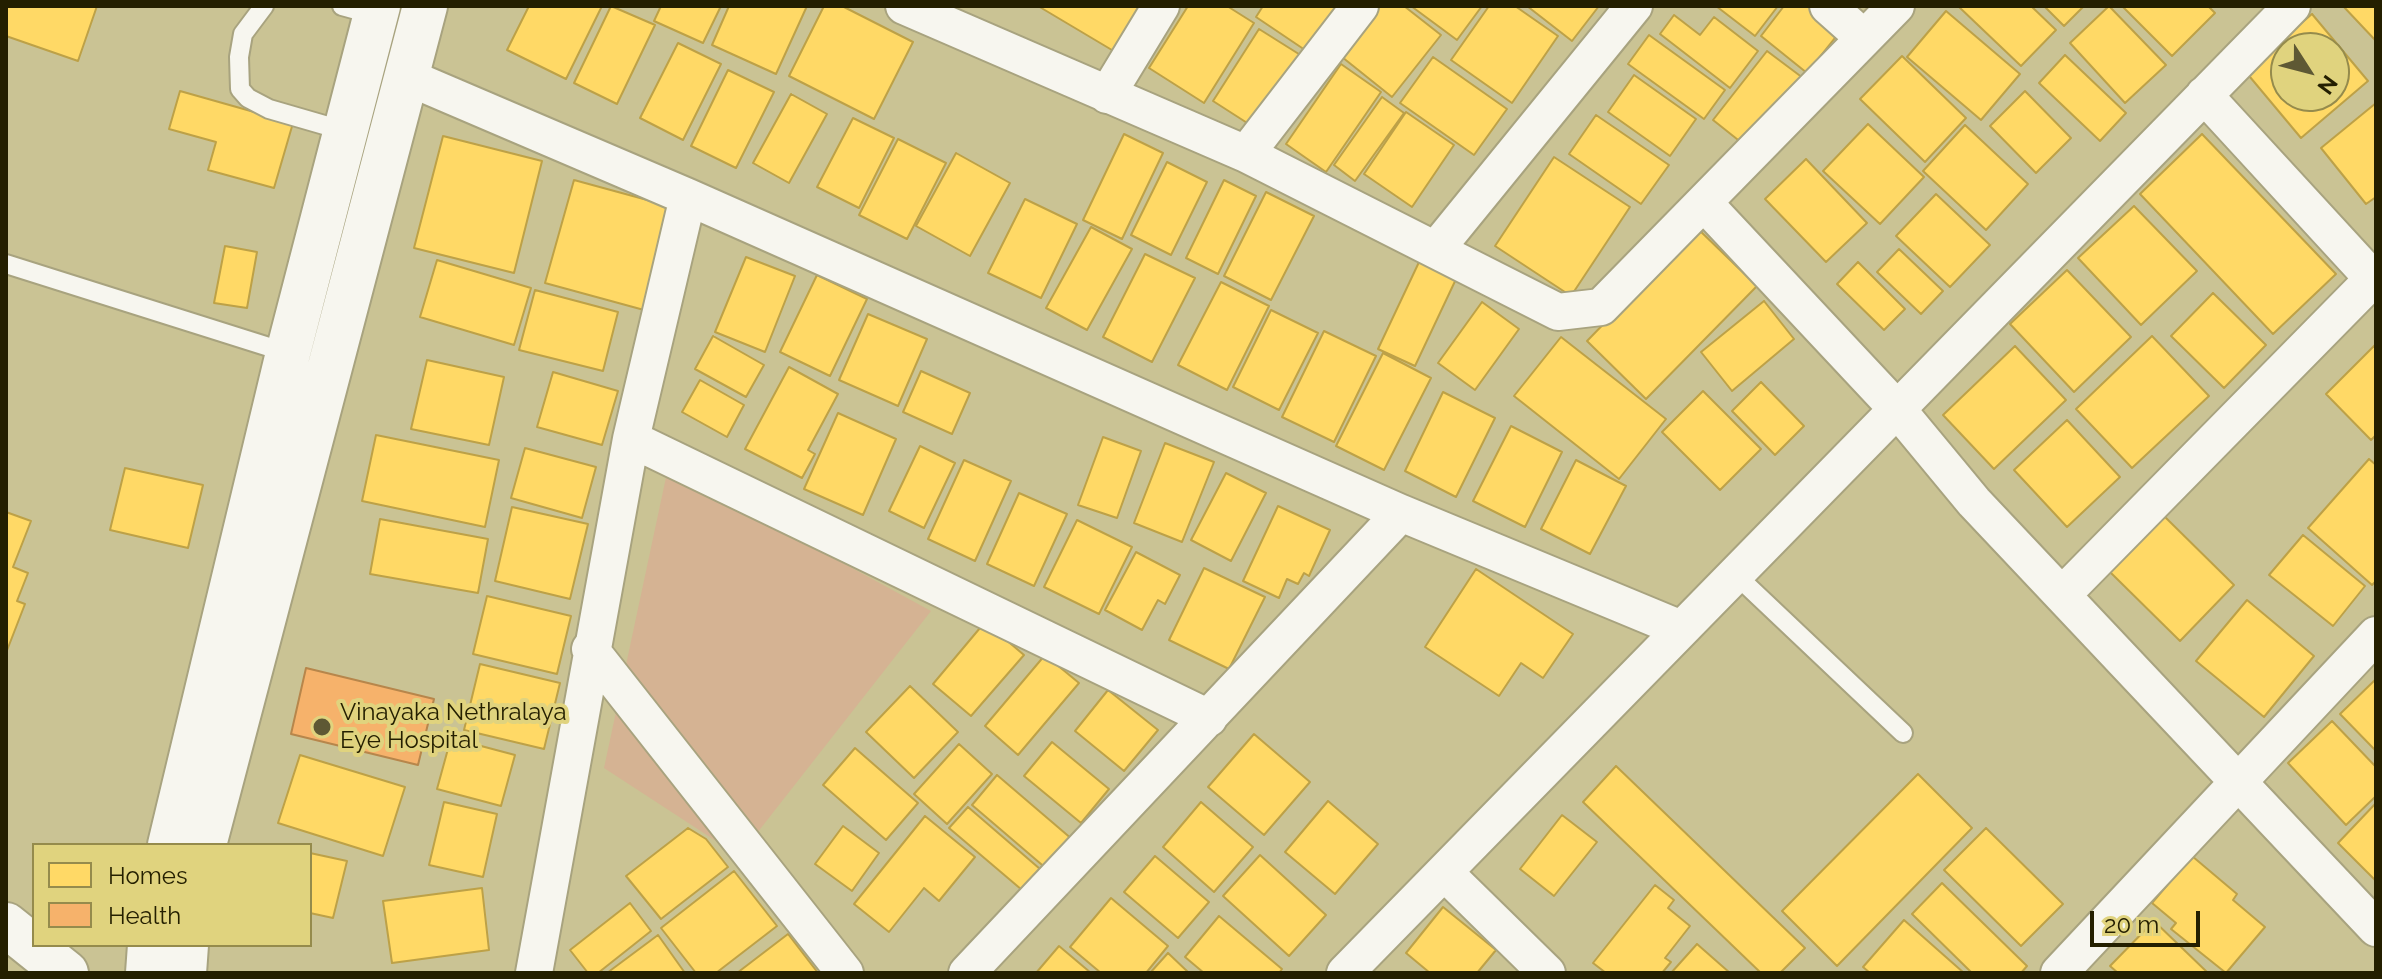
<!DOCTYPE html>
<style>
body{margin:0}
#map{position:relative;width:2382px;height:979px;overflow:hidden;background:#cac394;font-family:Raleway,sans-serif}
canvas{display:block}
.frame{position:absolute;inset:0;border:8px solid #241f00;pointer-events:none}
.legend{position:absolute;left:32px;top:843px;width:280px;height:104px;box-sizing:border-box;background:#e0d37e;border:2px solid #958b4c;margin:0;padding:10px 14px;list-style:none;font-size:24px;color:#241f00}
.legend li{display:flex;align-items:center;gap:16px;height:40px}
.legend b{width:40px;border:2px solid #958b4c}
.north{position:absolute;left:2270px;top:32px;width:80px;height:80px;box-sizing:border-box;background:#e0d37e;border:2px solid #958b4c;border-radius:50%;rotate:126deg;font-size:22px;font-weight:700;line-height:32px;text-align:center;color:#241f00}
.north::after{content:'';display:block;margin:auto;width:28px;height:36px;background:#5e5834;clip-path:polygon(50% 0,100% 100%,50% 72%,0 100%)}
.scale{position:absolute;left:2090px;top:911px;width:110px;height:36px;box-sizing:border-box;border:4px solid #241f00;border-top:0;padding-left:10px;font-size:24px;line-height:28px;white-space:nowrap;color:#241f00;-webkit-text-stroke:6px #e0d37e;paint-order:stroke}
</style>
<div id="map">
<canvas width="2382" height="979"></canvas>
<div class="frame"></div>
<ul class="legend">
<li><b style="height:22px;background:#ffd966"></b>Homes</li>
<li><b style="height:22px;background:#f6b26b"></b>Health</li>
</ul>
<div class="north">N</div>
<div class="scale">20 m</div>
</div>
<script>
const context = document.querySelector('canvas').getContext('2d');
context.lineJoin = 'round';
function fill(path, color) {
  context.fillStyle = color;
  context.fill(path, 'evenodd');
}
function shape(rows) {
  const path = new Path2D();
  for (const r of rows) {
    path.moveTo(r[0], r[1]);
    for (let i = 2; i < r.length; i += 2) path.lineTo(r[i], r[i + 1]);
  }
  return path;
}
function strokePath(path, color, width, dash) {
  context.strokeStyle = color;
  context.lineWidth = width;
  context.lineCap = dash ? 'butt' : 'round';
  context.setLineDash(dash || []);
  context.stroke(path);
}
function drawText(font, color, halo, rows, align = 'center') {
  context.font = font + ' Raleway,sans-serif';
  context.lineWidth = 8;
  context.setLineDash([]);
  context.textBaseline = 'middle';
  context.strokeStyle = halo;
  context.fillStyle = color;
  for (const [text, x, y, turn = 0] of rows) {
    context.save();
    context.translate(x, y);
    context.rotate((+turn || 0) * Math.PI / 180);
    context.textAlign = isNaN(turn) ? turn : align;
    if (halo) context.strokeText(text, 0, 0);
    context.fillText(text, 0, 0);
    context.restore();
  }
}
fill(shape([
 [668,468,931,611,739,856,604,768]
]), '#d5b393');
const homes = shape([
 [6,6,97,6,78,61,6,36,6,6],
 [529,6,602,6,566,79,507,50,529,6],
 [611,6,655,25,617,104,574,83,611,6],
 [661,6,721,6,703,43,654,21,661,6],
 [729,6,807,6,776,74,712,45,729,6],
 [824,6,842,6,913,42,874,119,789,76,824,6],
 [1038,6,1152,6,1122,56,1038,6],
 [1188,6,1227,6,1254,23,1204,103,1149,68,1188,6],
 [1263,6,1338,6,1308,52,1256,17,1263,6],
 [1375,6,1404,6,1441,35,1392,97,1337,53,1375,6],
 [1411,6,1482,6,1457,40,1411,6],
 [1489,6,1515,6,1558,36,1512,103,1451,60,1489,6],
 [1527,6,1599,6,1572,41,1527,6],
 [1716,6,1778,6,1755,36,1716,6],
 [1784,6,1814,6,1842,29,1807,73,1761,36,1784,6],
 [1958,6,2031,6,2056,30,2021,66,1958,6],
 [2044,6,2084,6,2064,26,2044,6],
 [2109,6,2166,65,2125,103,2070,43,2109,6],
 [2122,6,2208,6,2215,13,2172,56,2122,6],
 [2343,6,2376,6,2376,41,2343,6],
 [1946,11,2020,74,1981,120,1907,57,1946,11],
 [2312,14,2368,81,2301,138,2245,71,2312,14],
 [2286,48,2334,48,2334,96,2286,96,2286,48],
 [1674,15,1700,35,1714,17,1758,51,1730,88,1660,34,1674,15],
 [1259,29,1302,56,1255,128,1213,101,1259,29],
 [1649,35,1725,90,1704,119,1628,64,1649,35],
 [678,43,721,64,683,140,640,118,678,43],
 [1767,51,1807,81,1752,151,1713,120,1767,51],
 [2065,55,2126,113,2100,141,2039,83,2065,55],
 [1902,56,1966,118,1925,162,1860,99,1902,56],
 [1433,57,1507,109,1474,155,1400,103,1433,57],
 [1341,64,1381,92,1326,172,1286,144,1341,64],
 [728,70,774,92,736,168,691,146,728,70],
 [1634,75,1696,119,1670,156,1608,112,1634,75],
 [180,91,293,123,274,188,208,170,216,142,169,129,180,91],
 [2025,91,2071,138,2036,173,1990,126,2025,91],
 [791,94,827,114,789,183,753,163,791,94],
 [1382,97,1404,113,1355,181,1334,165,1382,97],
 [2376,103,2376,197,2366,204,2321,148,2376,103],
 [1406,112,1454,145,1412,207,1364,174,1406,112],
 [1596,115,1669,165,1641,204,1569,154,1596,115],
 [853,118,894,138,859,208,817,187,853,118],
 [1868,124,1924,177,1880,224,1823,171,1868,124],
 [1965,125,2028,184,1986,230,1923,171,1965,125],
 [1124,134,1163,153,1122,239,1083,220,1124,134],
 [2202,134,2336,274,2273,334,2140,194,2202,134],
 [443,136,542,161,514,273,414,248,443,136],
 [898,139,946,163,907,239,859,215,898,139],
 [956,153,1010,183,970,256,916,226,956,153],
 [1554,157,1630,207,1571,296,1495,246,1554,157],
 [1806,159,1867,223,1826,262,1765,199,1806,159],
 [1167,162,1207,182,1171,255,1131,235,1167,162],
 [574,180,673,207,644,310,545,283,574,180],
 [1224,180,1256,196,1218,274,1186,258,1224,180],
 [1266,192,1314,216,1271,300,1224,276,1266,192],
 [1936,194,1990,245,1950,287,1896,236,1936,194],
 [1025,199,1077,224,1041,298,988,273,1025,199],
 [2134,206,2197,271,2141,325,2078,258,2134,206],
 [1091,227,1132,249,1087,330,1046,308,1091,227],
 [1697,228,1757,286,1646,399,1587,341,1697,228],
 [225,246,257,252,247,308,214,303,225,246],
 [1899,249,1943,291,1921,314,1877,272,1899,249],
 [1145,254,1195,278,1152,362,1103,337,1145,254],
 [746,257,795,276,765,352,715,332,746,257],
 [437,260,531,288,514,345,420,317,437,260],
 [1420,260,1457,277,1415,366,1378,349,1420,260],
 [1858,262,1905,309,1884,330,1837,284,1858,262],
 [2067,270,2131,337,2074,392,2010,324,2067,270],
 [817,275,867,299,830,376,780,352,817,275],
 [1221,282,1269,306,1227,390,1178,365,1221,282],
 [535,290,618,312,603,371,519,350,535,290],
 [2213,293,2266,345,2224,388,2171,336,2213,293],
 [1764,301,1794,339,1732,391,1701,352,1764,301],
 [1482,302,1519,329,1475,390,1438,363,1482,302],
 [1271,310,1318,333,1279,410,1233,387,1271,310],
 [868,314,927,339,898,406,839,380,868,314],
 [1324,331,1376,356,1334,442,1282,417,1324,331],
 [713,336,764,365,746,397,695,369,713,336],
 [2152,336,2209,396,2132,468,2076,409,2152,336],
 [1561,337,1666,419,1619,479,1514,396,1561,337],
 [2375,345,2376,435,2371,440,2326,394,2375,345],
 [2015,346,2066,400,1994,469,1943,415,2015,346],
 [1383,353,1431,378,1384,470,1336,446,1383,353],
 [427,360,504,377,489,445,411,429,427,360],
 [789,367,838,394,808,450,815,454,802,478,745,449,789,367],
 [921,371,970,393,952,434,903,412,921,371],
 [553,372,618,391,602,445,537,427,553,372],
 [700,380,744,405,727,437,682,412,700,380],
 [1761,382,1804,426,1775,455,1732,411,1761,382],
 [1703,391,1761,449,1720,490,1662,432,1703,391],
 [1443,392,1495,418,1456,497,1405,471,1443,392],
 [838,413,896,439,863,515,804,489,838,413],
 [2067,420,2120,477,2067,527,2014,470,2067,420],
 [1511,426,1562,452,1525,527,1473,501,1511,426],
 [376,435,499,460,485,527,362,501,376,435],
 [1103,437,1141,451,1117,518,1078,505,1103,437],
 [1165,443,1214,462,1182,542,1134,523,1165,443],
 [920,446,955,463,924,528,889,511,920,446],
 [525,448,596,467,582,518,511,498,525,448],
 [2369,459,2376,465,2376,581,2372,585,2308,528,2369,459],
 [964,460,1011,481,975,561,928,539,964,460],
 [1576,460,1626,486,1590,554,1541,529,1576,460],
 [125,468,203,485,188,548,110,530,125,468],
 [1226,473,1266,493,1231,561,1191,540,1226,473],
 [1019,493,1067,514,1034,586,987,564,1019,493],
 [1278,506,1330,530,1309,576,1304,573,1298,584,1287,579,1279,598,1243,581,1278,506],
 [512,507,588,524,570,599,495,581,512,507],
 [6,512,31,521,13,567,28,573,17,601,25,604,6,653,6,512],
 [2164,516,2234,585,2180,641,2110,572,2164,516],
 [380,519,488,539,478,593,370,574,380,519],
 [1077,520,1132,547,1099,614,1044,587,1077,520],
 [2303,535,2365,586,2333,626,2269,575,2303,535],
 [1136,552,1180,575,1165,604,1158,600,1142,630,1105,610,1136,552],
 [1204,568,1265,597,1229,669,1169,640,1204,568],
 [1476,569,1573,634,1543,678,1521,663,1499,696,1425,647,1476,569],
 [487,596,571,616,557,674,473,654,487,596],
 [2247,600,2314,656,2264,717,2196,661,2247,600],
 [985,622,1024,655,971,716,933,684,985,622],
 [1045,655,1079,683,1018,755,985,726,1045,655],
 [480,664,560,683,544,749,464,730,480,664],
 [2376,679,2376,751,2340,714,2376,679],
 [910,686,958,732,914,778,866,732,910,686],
 [1108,690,1158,730,1124,771,1075,731,1108,690],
 [2332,721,2376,767,2376,796,2346,825,2288,763,2332,721],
 [1254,734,1310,782,1264,835,1208,787,1254,734],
 [451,738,515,755,501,806,437,789,451,738],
 [1052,742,1109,789,1081,823,1024,776,1052,742],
 [959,744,992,774,947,824,914,794,959,744],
 [855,748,918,803,886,840,823,785,855,748],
 [300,755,405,787,383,856,278,823,300,755],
 [1616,766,1805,948,1780,973,1761,973,1583,802,1616,766],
 [1918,774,1972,828,1837,966,1782,911,1918,774],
 [997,775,1073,840,1048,870,972,805,997,775],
 [1328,801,1378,844,1335,894,1285,852,1328,801],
 [444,802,497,814,483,877,429,865,444,802],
 [1201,802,1253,847,1214,892,1163,847,1201,802],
 [2376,803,2376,881,2338,843,2376,803],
 [968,807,1040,869,1022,890,949,828,968,807],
 [1562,815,1597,842,1554,896,1520,869,1562,815],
 [925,816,975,857,939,901,924,888,889,932,854,904,925,816],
 [843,826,879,853,852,891,815,864,843,826],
 [688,828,706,839,728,867,661,919,626,876,688,828],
 [1986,828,2063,904,2021,946,1944,870,1986,828],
 [310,853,347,861,333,918,310,913,310,853],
 [1260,855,1326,915,1289,956,1223,896,1260,855],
 [1155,856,1209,902,1178,938,1124,892,1155,856],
 [2192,856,2237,894,2233,900,2265,927,2226,973,2171,929,2176,923,2152,903,2192,856],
 [734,871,777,926,716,973,696,973,661,928,734,871],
 [1942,883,2027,966,2021,973,1972,973,1912,914,1942,883],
 [1655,885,1674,900,1668,908,1690,926,1665,958,1671,962,1662,973,1606,973,1593,963,1655,885],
 [482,888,489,950,392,963,383,901,482,888],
 [1111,898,1168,946,1146,973,1101,973,1070,947,1111,898],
 [630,903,651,931,598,973,588,973,570,950,630,903],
 [1443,907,1496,950,1477,973,1430,973,1406,953,1443,907],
 [1219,916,1282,969,1279,973,1204,973,1185,957,1219,916],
 [1904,920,1964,973,1870,973,1863,967,1904,920],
 [2154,921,2208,973,2118,973,2110,966,2154,921],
 [788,934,818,973,737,973,788,934],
 [658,935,685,973,607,973,658,935],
 [1697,944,1730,973,1671,973,1697,944],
 [1059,946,1091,973,1036,973,1059,946],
 [1168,953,1189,973,1150,973,1168,953]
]);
fill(homes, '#ffd966');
strokePath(homes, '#bda147', 2);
const health = shape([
 [306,668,434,699,418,765,291,734,306,668]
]);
fill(health, '#f6b26b');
strokePath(health, '#b7864b', 2);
const service = shape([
 [264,6,243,34,239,57,240,89,248,98,269,109,345,131],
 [342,6,375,15],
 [6,264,288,353],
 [1735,574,1903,733]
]);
const minor = shape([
 [904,6,1246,154,1558,312,1601,307,1896,6],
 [1828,6,1864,38],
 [405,76,688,197,1401,513,1681,629],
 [1107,95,1161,6],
 [2204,95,2376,282],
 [1246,154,1360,6],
 [1704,203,1897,409,1974,502,2376,928],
 [1437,248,1634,6],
 [631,439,1209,718],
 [2062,595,2373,279],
 [590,649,845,973],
 [1444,872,1547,973],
 [534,973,631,439,688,197],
 [967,973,1401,513],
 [1345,973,2292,6],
 [2059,973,2376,635]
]);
const tertiary = shape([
 [6,925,66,973]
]);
const trunk = shape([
 [170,845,288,353,378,6],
 [204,845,425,6],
 [148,973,150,945],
 [184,973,186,945]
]);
strokePath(service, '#a8a37f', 22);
strokePath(minor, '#a8a37f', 40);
strokePath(tertiary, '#a8a37f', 48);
strokePath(trunk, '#a8a37f', 48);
strokePath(service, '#f7f6ef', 18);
strokePath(minor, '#f7f6ef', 36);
strokePath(tertiary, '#f7f6ef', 44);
strokePath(trunk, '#f7f6ef', 44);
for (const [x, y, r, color] of [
 [322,727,10,"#5e5834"]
]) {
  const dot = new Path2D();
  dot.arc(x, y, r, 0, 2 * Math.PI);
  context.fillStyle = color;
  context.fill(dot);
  strokePath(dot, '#e0d37e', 3);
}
drawText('24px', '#241f00', '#e0d37e', [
 ["Vinayaka Nethralaya",340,713],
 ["Eye Hospital",340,741]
], 'left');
</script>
